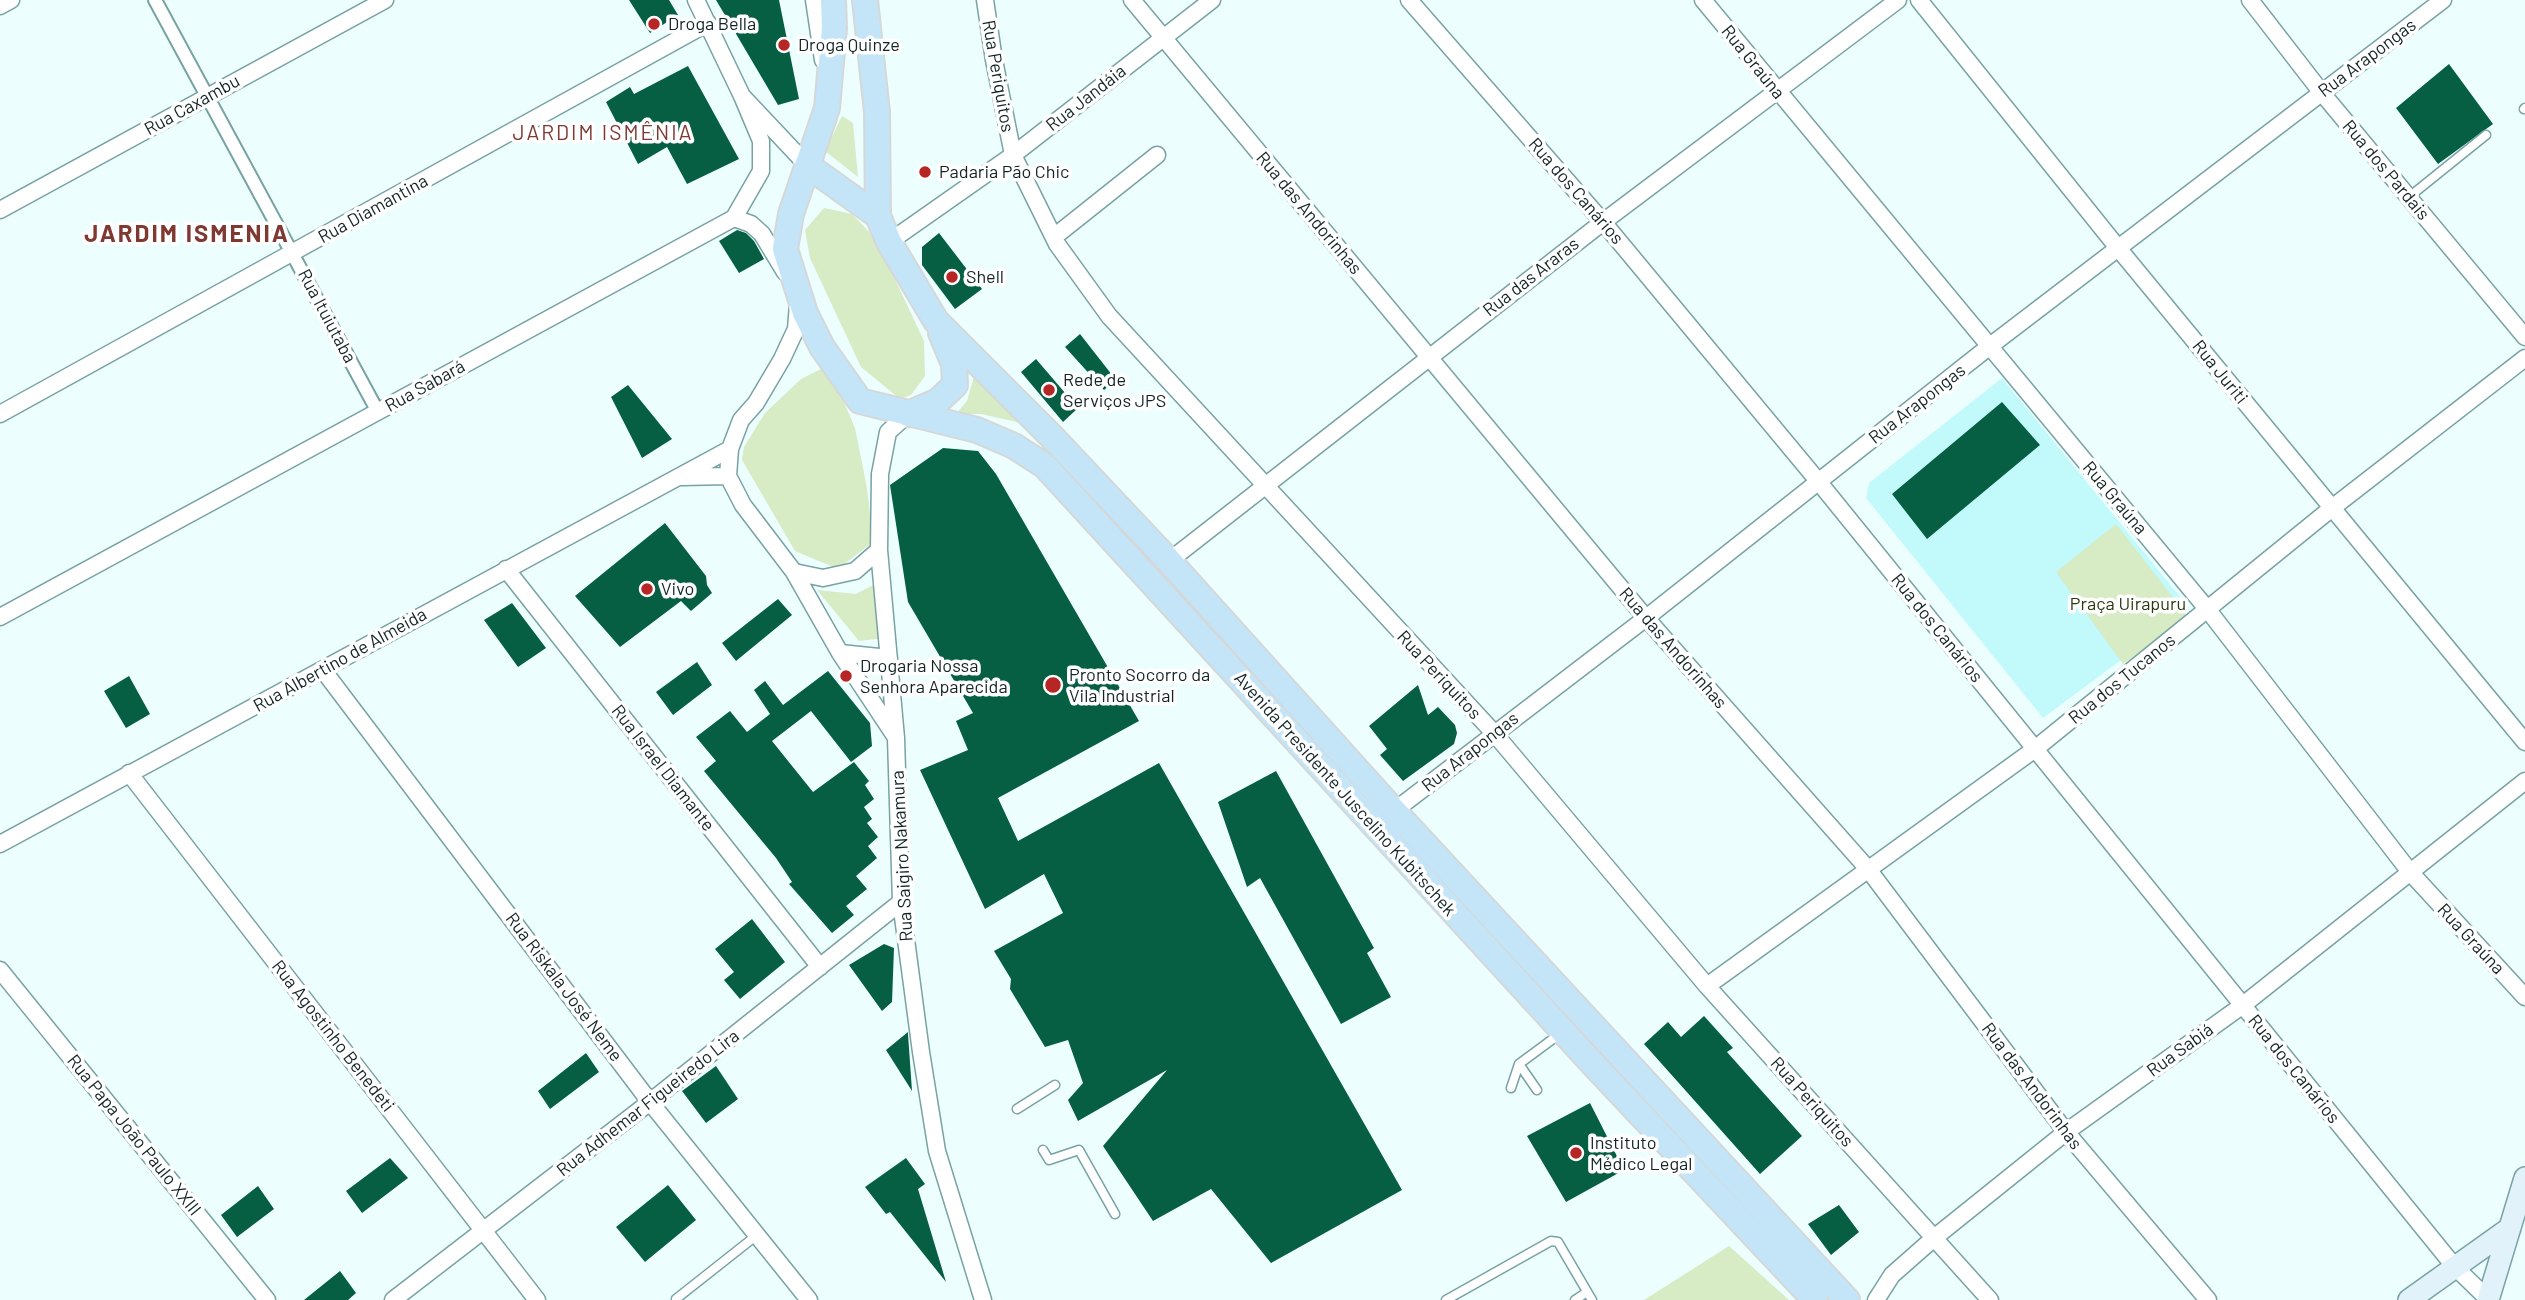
<!DOCTYPE html>
<meta charset="utf-8">
<style>
body{margin:0}
canvas{display:block;background:#edfeff}
</style>
<canvas width="2525" height="1300"></canvas>
<script>
const context = document.querySelector('canvas').getContext('2d');
context.lineJoin = 'round';
function fill(path, color) {
  context.fillStyle = color;
  context.fill(path, 'evenodd');
}
function shape(rows) {
  const path = new Path2D();
  for (const r of rows) {
    path.moveTo(r[0], r[1]);
    for (let i = 2; i < r.length; i += 2) path.lineTo(r[i], r[i + 1]);
  }
  return path;
}
function strokePath(path, color, width, dash) {
  context.strokeStyle = color;
  context.lineWidth = width;
  context.lineCap = dash ? 'butt' : 'round';
  context.setLineDash(dash || []);
  context.stroke(path);
}
function drawText(font, color, halo, rows, align = 'center') {
  context.font = font + ' Barlow,sans-serif';
  context.lineWidth = 7;
  context.setLineDash([]);
  context.textBaseline = 'middle';
  context.strokeStyle = halo;
  context.fillStyle = color;
  for (const [text, x, y, turn = 0] of rows) {
    context.save();
    context.translate(x, y);
    context.rotate((+turn || 0) * Math.PI / 180);
    context.textAlign = isNaN(turn) ? turn : align;
    if (halo) context.strokeText(text, 0, 0);
    context.fillText(text, 0, 0);
    context.restore();
  }
}
fill(shape([
 [2002,378,2190,609,2043,718,1866,498,1869,483]
]), '#c2f9fb');
fill(shape([
 [842,116,853,123,858,177,825,151],
 [824,208,852,214,876,239,924,341,925,376,911,395,900,399,861,367,810,258,805,230],
 [821,369,838,388,855,428,867,488,873,542,838,569,795,551,742,460,744,447,765,413,801,379],
 [975,373,1026,424,981,414,956,414,967,401],
 [2116,524,2189,618,2123,664,2056,572],
 [879,582,885,638,859,641,817,590,856,594],
 [1729,1246,1789,1300,1644,1300]
]), '#d7ebc5');
fill(shape([
 [629,0,669,0,678,15,650,33],
 [716,0,779,0,799,99,778,105],
 [2449,64,2493,124,2438,164,2396,108],
 [688,66,739,159,687,184,667,147,638,164,606,102,630,87,634,94],
 [737,230,746,233,754,241,764,259,739,273,719,241],
 [939,233,982,289,955,309,922,265,922,247],
 [1080,334,1116,380,1104,390,1065,347],
 [1036,359,1078,408,1063,422,1021,372],
 [628,385,672,439,642,458,611,397],
 [2002,402,2040,445,1927,539,1892,494],
 [943,448,978,451,996,474,1139,721,998,798,1018,841,1159,763,1402,1190,1271,1263,1211,1189,1153,1221,1103,1146,1167,1070,1078,1121,1068,1100,1083,1083,1068,1040,1045,1047,1010,989,1011,979,994,951,1063,913,1044,874,985,909,920,770,968,750,956,721,973,713,908,602,890,485],
 [665,523,706,576,707,585,712,593,691,611,681,601,620,647,575,596],
 [778,599,792,615,736,661,722,643],
 [512,603,546,648,518,667,484,620],
 [697,662,712,685,673,715,656,692],
 [828,671,870,723,872,746,851,762,811,711,772,741,813,792,854,762,869,781,865,785,874,799,864,807,872,819,867,823,878,837,868,846,877,858,856,876,867,889,846,906,854,915,832,933,789,884,792,882,776,858,704,771,716,761,696,737,730,711,747,732,770,714,754,690,765,681,783,705],
 [129,676,150,714,126,728,104,691],
 [1418,685,1428,715,1438,707,1455,725,1457,733,1454,744,1403,781,1380,755,1387,749,1369,726],
 [1276,771,1374,948,1367,953,1391,997,1341,1024,1260,878,1247,887,1218,802],
 [752,919,785,962,740,999,724,980,734,972,715,949],
 [884,944,894,948,892,1002,882,1011,849,965],
 [1704,1016,1733,1048,1727,1052,1802,1136,1760,1174,1644,1044,1668,1022,1681,1037],
 [908,1032,908,1034,912,1091,886,1050],
 [586,1053,599,1072,550,1109,538,1091],
 [716,1066,738,1099,706,1123,682,1091],
 [1590,1103,1624,1170,1566,1202,1527,1136],
 [390,1158,408,1178,362,1213,346,1191],
 [906,1158,925,1184,918,1189,946,1282,890,1212,886,1214,865,1187],
 [668,1185,696,1220,645,1262,616,1227],
 [258,1186,274,1209,237,1237,221,1215],
 [1839,1205,1859,1232,1831,1255,1808,1224],
 [340,1271,356,1293,348,1300,304,1300]
]), '#075f43');
const service = shape([
 [2524,109,2525,108],
 [2409,197,2486,135],
 [1519,1064,1537,1090],
 [1511,1088,1519,1064,1561,1033],
 [1017,1109,1055,1085],
 [1043,1150,1049,1160,1079,1150,1115,1214],
 [676,1299,757,1235],
 [1446,1300,1551,1241,1558,1242,1592,1300],
 [1575,1300,1587,1292]
]);
const pedestrian = shape([
 [155,0,378,412]
]);
const minor = shape([
 [696,0,742,96,807,165],
 [814,0,823,60],
 [985,0,994,60,1013,155,1057,244,1109,316,1494,733,1707,986,1990,1300],
 [1132,0,1646,618,1868,869,2066,1132,2208,1300],
 [1409,0,1603,222,1818,481,2454,1266,2488,1299],
 [1703,0,2208,610,2410,872,2525,997],
 [1919,0,2118,248,2525,742],
 [2250,0,2322,93,2525,337],
 [0,6,11,0],
 [0,210,385,0],
 [734,218,751,224,762,234,785,272],
 [1054,237,1157,155],
 [889,242,1013,155,1212,0],
 [798,304,796,329,782,359,756,403,741,420,730,449,728,476,743,505,794,572,840,653,895,736],
 [0,414,708,23],
 [908,414,888,432,880,474,879,550,896,738,901,902,921,1052,937,1151,983,1300],
 [682,477,728,476],
 [1169,561,1603,222,1898,0],
 [506,569,820,967],
 [794,572,823,578,855,571,879,550],
 [0,617,734,218,761,171,761,141,742,96],
 [840,653,889,658],
 [323,670,650,1102,809,1300],
 [129,773,537,1300],
 [1394,811,1646,618,1990,346,2443,0],
 [0,844,730,449],
 [0,970,267,1300],
 [1707,986,2035,749,2332,508,2525,358],
 [393,1300,650,1102,901,902],
 [1876,1300,1892,1275,1934,1238,2066,1132,2243,1005,2525,781]
]);
const secondary = shape([
 [2409,1300,2510,1228],
 [2488,1300,2525,1178]
]);
const primary = shape([
 [833,0,834,28,827,108,791,214,785,249,805,313,822,347,860,401,977,430,1014,446,1045,466,1593,1064,1815,1300],
 [865,0,877,112,878,216,889,242,936,321,1055,440,1169,561,1394,811,1847,1300],
 [807,165,878,216],
 [908,414,938,401,955,385,954,364,941,333]
]);
strokePath(service, '#78a2a4', 11);
strokePath(pedestrian, '#78a2a4', 16);
strokePath(minor, '#78a2a4', 19);
strokePath(secondary, '#78a2a4', 24);
strokePath(primary, '#d5d8d8', 28);
strokePath(service, '#fff', 8);
strokePath(pedestrian, '#fff', 12);
strokePath(minor, '#fff', 16);
strokePath(secondary, '#e2f2fb', 21);
strokePath(primary, '#c4e5f8', 24);
for (const [x, y, r, color] of [
 [654,24,7,"#b52625"],
 [784,45,7,"#b52625"],
 [925,172,7,"#b52625"],
 [952,277,7,"#b52625"],
 [1049,390,7,"#b52625"],
 [647,589,7,"#b52625"],
 [846,676,7,"#b52625"],
 [1053,685,9,"#b52625"],
 [1576,1153,7,"#b52625"]
]) {
  const dot = new Path2D();
  dot.arc(x, y, r, 0, 2 * Math.PI);
  context.fillStyle = color;
  context.fill(dot);
  strokePath(dot, '#fff', 2.5);
}
drawText('18px', '#132425', '#fff', [
 ["Droga Bella",668,24],
 ["Droga Quinze",798,45],
 ["Padaria Pão Chic",939,172],
 ["Shell",966,277],
 ["Rede de",1063,380],
 ["Serviços JPS",1063,401],
 ["Vivo",661,589],
 ["Drogaria Nossa",860,666],
 ["Senhora Aparecida",860,687],
 ["Pronto Socorro da",1069,675],
 ["Vila Industrial",1069,696],
 ["Instituto",1590,1143],
 ["Médico Legal",1590,1164]
], 'left');
drawText('18px', '#132425', '#fff', [
 ["Rua Arapongas",2367,58,-37],
 ["Rua Graúna",1753,62,51],
 ["Rua Periquitos",998,76,80],
 ["Rua Jandáia",1086,98,-38],
 ["Rua Caxambu",192,105,-29],
 ["Rua dos Pardais",2386,170,50],
 ["Rua dos Canários",1576,191,49],
 ["Rua Diamantina",373,209,-29],
 ["Rua das Andorinhas",1309,213,50],
 ["Rua das Araras",1531,277,-38],
 ["Rua Ituiutaba",327,316,62],
 ["Rua Juriti",2220,372,51],
 ["Rua Sabará",425,386,-29],
 ["Rua Arapongas",1917,404,-38],
 ["Rua Graúna",2115,498,50],
 ["Rua dos Canários",1937,628,51],
 ["Rua das Andorinhas",1673,648,49],
 ["Rua Albertino de Almeida",340,660,-29],
 ["Rua Periquitos",1439,675,47],
 ["Rua dos Tucanos",2122,679,-39],
 ["Rua Arapongas",1470,752,-38],
 ["Rua Israel Diamante",663,768,52],
 ["Avenida Presidente Juscelino Kubitschek",1345,794,48],
 ["Rua Saigiro Nakamura",902,856,-93],
 ["Rua Graúna",2471,939,47],
 ["Rua Riskala José Neme",564,987,53],
 ["Rua Agostinho Benedeti",333,1036,52],
 ["Rua Sabiá",2180,1050,-36],
 ["Rua dos Canários",2294,1069,51],
 ["Rua das Andorinhas",2032,1086,53],
 ["Rua Periquitos",1812,1102,48],
 ["Rua Adhemar Figueiredo Lira",648,1103,-38],
 ["Rua Papa João Paulo XXIII",134,1135,51]
]);
drawText('18px', '#273b0f', '#fff', [
 ["Praça Uirapuru",2128,604]
]);
context.letterSpacing = '2px';
drawText('21px', '#7f3832', '#fff', [
 ["JARDIM ISMÊNIA",603,133]
]);
context.letterSpacing = '0px';
context.letterSpacing = '2px';
drawText('bold 24px', '#7f3832', '#fff', [
 ["JARDIM ISMENIA",187,234]
]);
context.letterSpacing = '0px';
</script>
